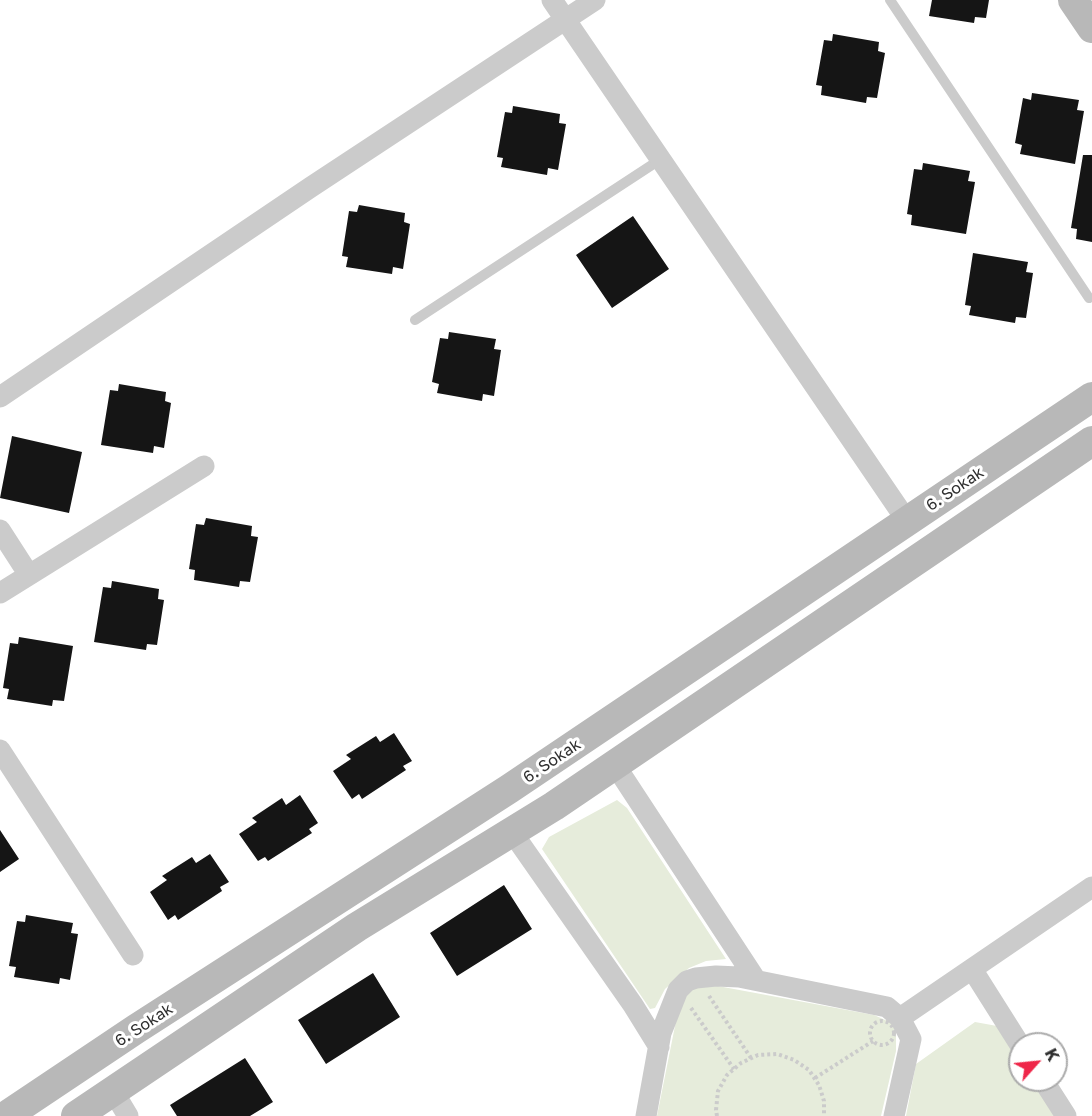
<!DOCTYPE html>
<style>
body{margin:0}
#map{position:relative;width:1092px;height:1116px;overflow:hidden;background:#fff;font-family:"Golos Text",sans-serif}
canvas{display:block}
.north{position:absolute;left:1008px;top:1032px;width:60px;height:60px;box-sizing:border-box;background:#fff;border:2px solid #ababab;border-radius:50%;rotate:63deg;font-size:16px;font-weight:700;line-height:24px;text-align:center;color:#2e2e2e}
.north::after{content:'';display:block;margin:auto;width:21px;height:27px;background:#ef2649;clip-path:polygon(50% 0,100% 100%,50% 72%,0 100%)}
</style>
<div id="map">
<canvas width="1092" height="1116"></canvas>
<div class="north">K</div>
</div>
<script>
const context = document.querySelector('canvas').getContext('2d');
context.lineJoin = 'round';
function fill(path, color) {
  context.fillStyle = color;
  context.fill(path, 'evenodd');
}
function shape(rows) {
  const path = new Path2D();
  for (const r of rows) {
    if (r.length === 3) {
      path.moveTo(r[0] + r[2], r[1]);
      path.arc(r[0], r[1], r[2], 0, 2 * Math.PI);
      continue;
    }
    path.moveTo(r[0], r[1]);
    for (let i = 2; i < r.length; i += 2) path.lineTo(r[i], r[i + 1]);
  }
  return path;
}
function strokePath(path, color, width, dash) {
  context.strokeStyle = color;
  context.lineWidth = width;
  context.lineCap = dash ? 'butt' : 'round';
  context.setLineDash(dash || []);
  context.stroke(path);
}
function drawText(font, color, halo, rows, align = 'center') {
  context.font = font + ' "Golos Text",sans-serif';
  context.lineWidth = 6;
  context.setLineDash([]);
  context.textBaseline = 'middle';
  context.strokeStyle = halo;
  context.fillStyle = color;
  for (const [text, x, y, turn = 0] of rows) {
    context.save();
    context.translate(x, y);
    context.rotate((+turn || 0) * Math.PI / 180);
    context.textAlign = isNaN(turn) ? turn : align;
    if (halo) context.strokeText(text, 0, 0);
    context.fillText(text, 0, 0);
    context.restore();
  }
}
fill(shape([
 [617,800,627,808,726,959,706,961,689,968,665,989,655,1008,650,1009,542,849,549,837],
 [707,984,874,1015,892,1023,896,1031,896,1051,881,1116,657,1116,679,1006,688,991],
 [975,1022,997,1026,1020,1062,1020,1080,1031,1080,1055,1116,906,1116,916,1064]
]), '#e6ecdb');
fill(shape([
 [932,0,989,0,986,18,975,17,974,23,929,16],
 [833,34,879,42,878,51,885,53,877,98,867,97,866,103,821,95,822,86,816,85,824,40,832,41],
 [1032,93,1079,100,1077,110,1084,111,1075,164,1020,154,1022,145,1015,143,1023,98,1031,100],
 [513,106,560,114,559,123,566,124,558,170,548,168,547,175,501,167,503,158,497,157,505,112,512,113],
 [1083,155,1092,155,1092,242,1076,239,1077,229,1071,228],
 [923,163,970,171,968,181,975,182,966,234,911,225,912,215,907,214,914,169,922,170],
 [359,205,405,213,404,222,410,224,403,269,393,267,392,274,346,267,348,257,342,256,349,211,357,212],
 [633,216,669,269,612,308,576,255],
 [973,253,1028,262,1026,272,1033,273,1026,318,1016,317,1015,323,969,315,971,306,965,305],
 [449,332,496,339,494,349,501,350,494,396,483,394,482,401,437,393,439,384,432,382,440,338,448,339],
 [119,384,166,392,165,401,171,403,164,448,154,446,153,453,101,445,110,390,118,391],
 [12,436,82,452,69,513,0,498],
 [206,518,252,526,251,536,258,537,250,582,240,581,239,587,194,580,195,570,189,569,196,524,204,525],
 [112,581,159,589,158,599,164,600,157,645,147,644,146,650,94,642,103,587,111,588],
 [19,637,73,646,64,701,53,700,52,706,7,699,9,689,3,688,10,643,18,644],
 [394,733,412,761,403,766,406,770,362,799,359,794,352,799,333,771,351,759,346,755,376,736,380,742],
 [300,795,318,823,309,829,312,833,268,861,265,857,258,861,239,834,257,822,252,818,282,798,286,805],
 [0,830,19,859,0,872],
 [210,854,229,882,220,887,222,891,178,920,175,915,168,920,150,892,167,880,162,876,192,857,196,863],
 [504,885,532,929,457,976,430,933],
 [26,915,73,923,71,933,78,934,70,980,60,978,59,984,14,977,16,967,9,966,17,921,25,922],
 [373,973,400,1017,326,1064,298,1020],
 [245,1058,273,1102,250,1116,177,1116,170,1105]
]), '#151515');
strokePath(shape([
 [709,996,751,1058],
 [691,1008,734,1069],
 [882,1033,12],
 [815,1078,873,1041],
 [717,1116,716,1110,718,1091,727,1075,741,1063,758,1055,777,1054,794,1060,809,1070,819,1085,824,1101,824,1116]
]), '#cbcbcb', 4, [3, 3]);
strokePath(shape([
 [890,0,1089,298],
 [415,320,661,159]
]), '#cbcbcb', 10);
strokePath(shape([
 [552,0,907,521],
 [0,397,311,187,595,0],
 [0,530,29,575],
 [0,593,204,466],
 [0,750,133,955],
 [615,765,756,980],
 [512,832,633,1005,659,1047],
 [972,969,1020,1045],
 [900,1018,1092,887],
 [1043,1080,1066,1116],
 [113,1091,128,1116],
 [646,1116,661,1033,678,990,687,981,696,978,716,976,739,977,887,1007,900,1018,911,1039,894,1116]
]), '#cbcbcb', 21);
strokePath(shape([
 [1073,0,1092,28],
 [6,1116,136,1029,509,789,1092,397],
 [76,1116,357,927,554,806,1092,441]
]), '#b8b8b8', 30);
drawText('16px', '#2e2e2e', '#fff', [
 ["6. Sokak",955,489,-34],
 ["6. Sokak",552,761,-34],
 ["6. Sokak",144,1025,-33]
]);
</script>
